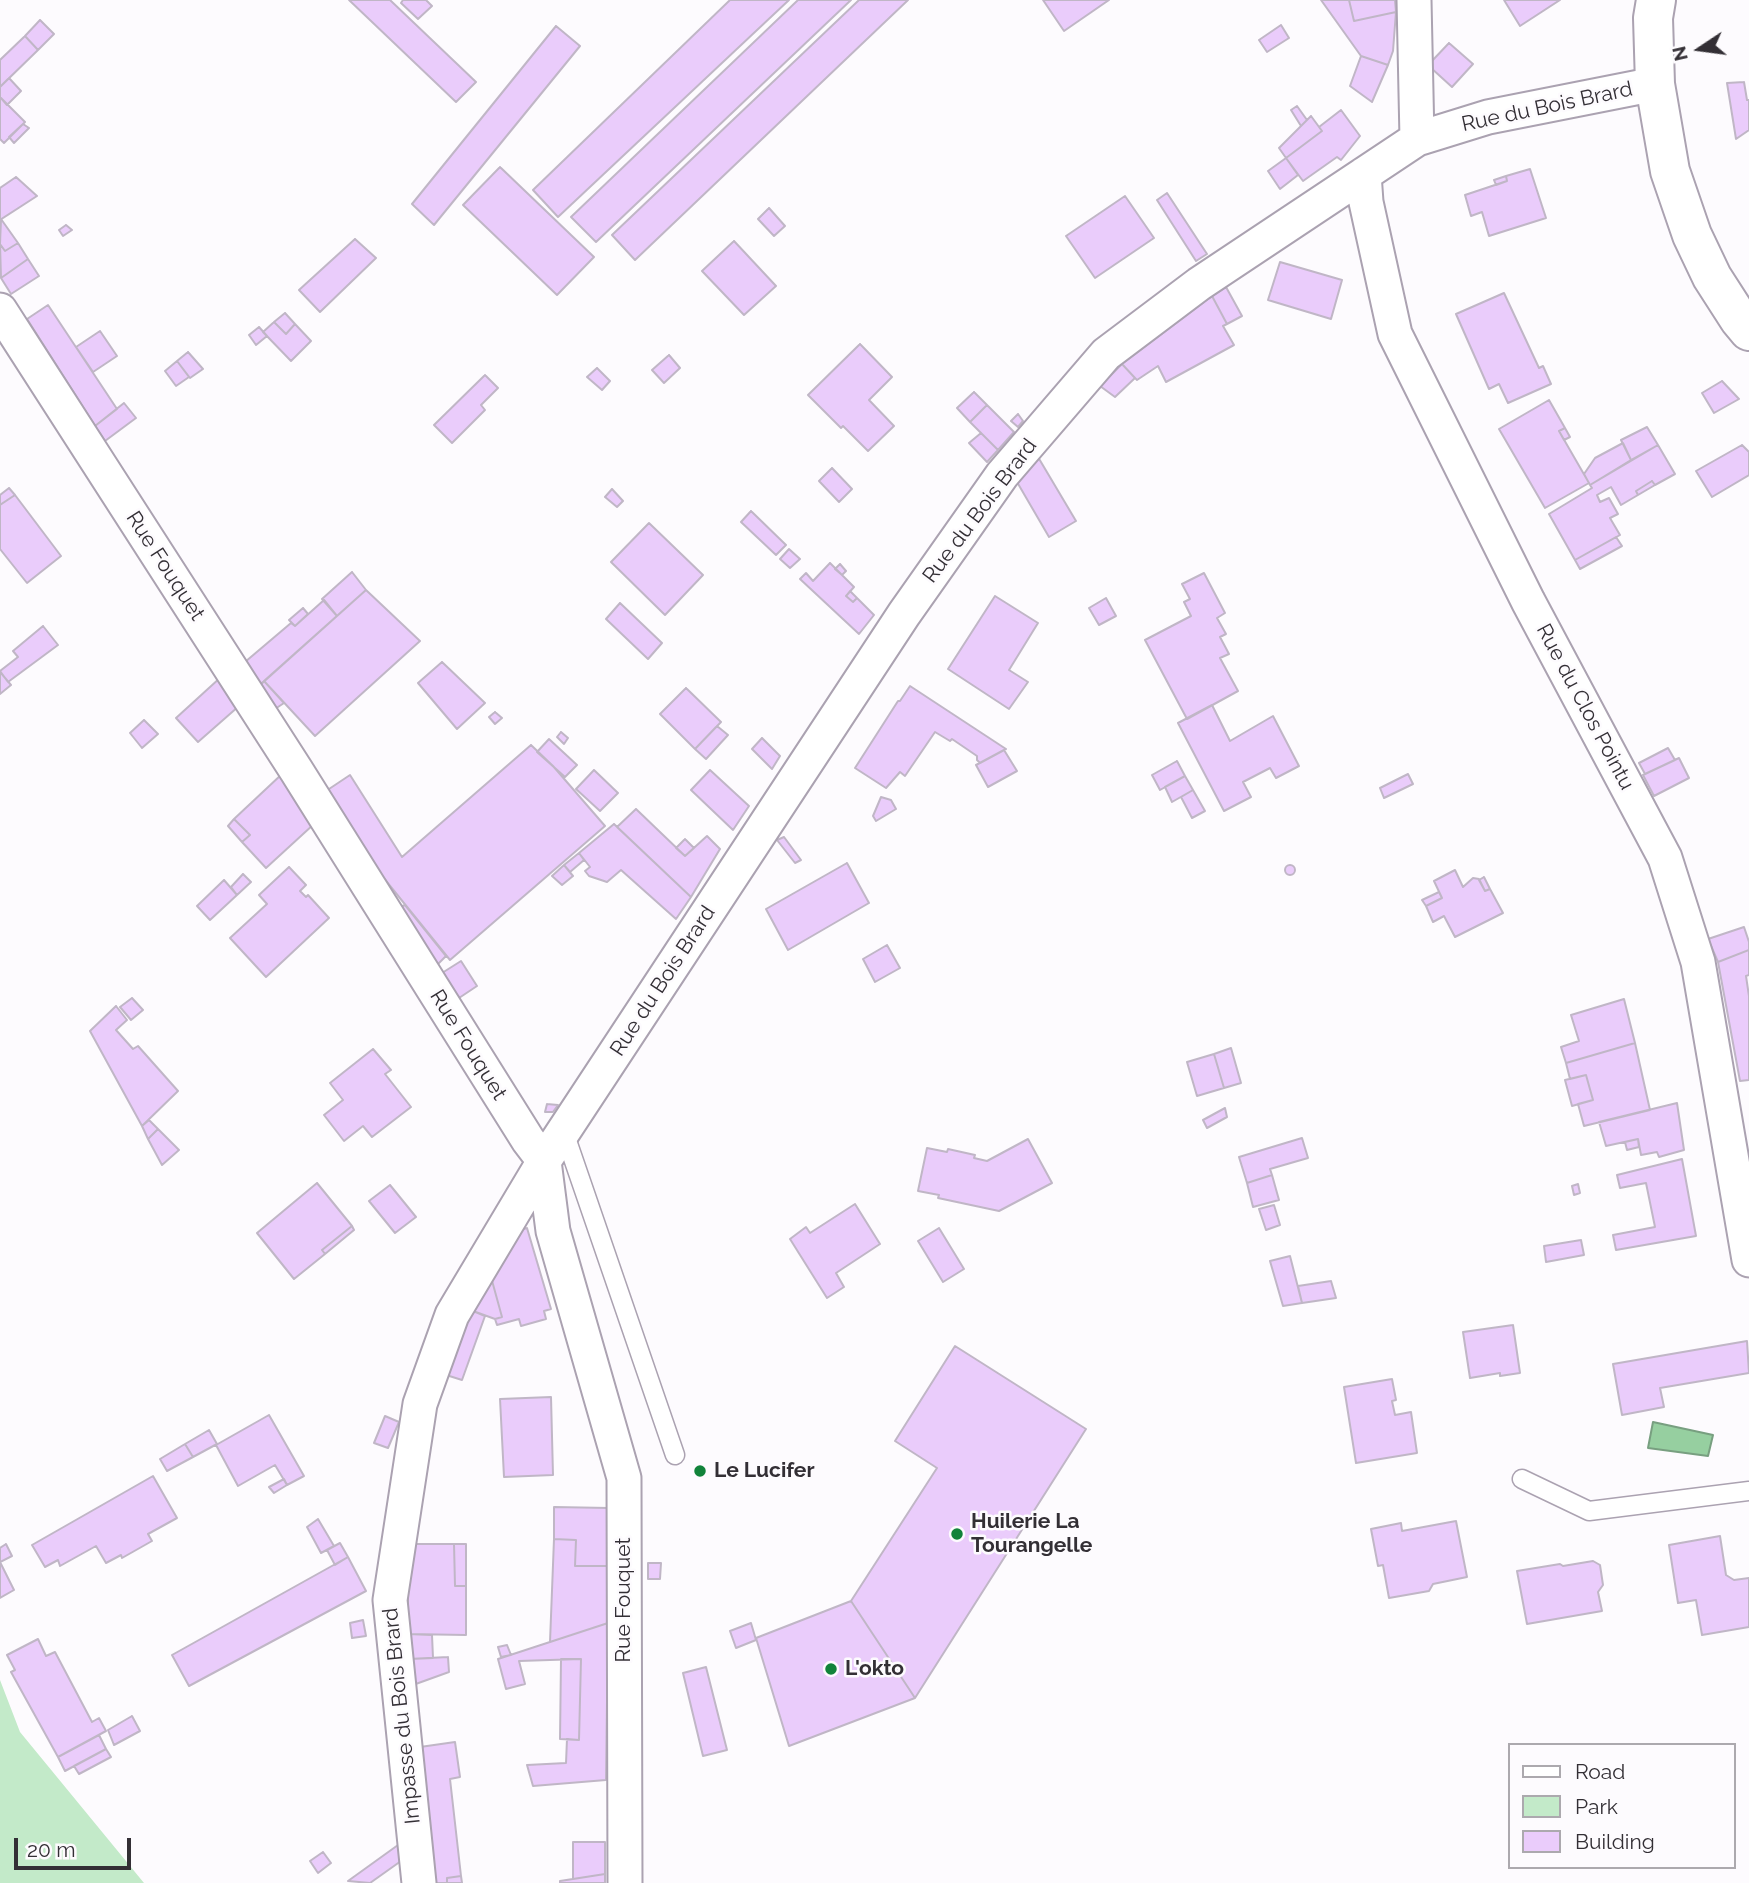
<!DOCTYPE html>
<style>
body{margin:0}
#map{position:relative;width:1749px;height:1883px;overflow:hidden;background:#fdfbfe;font-family:Raleway,sans-serif}
canvas{display:block}
.legend{position:absolute;left:1508px;top:1743px;width:228px;height:126px;box-sizing:border-box;background:#fdfbfe;border:2px solid #aca9ae;margin:0;padding:9px 12px;list-style:none;font-size:21px;color:#332f35}
.legend li{display:flex;align-items:center;gap:14px;height:35px}
.legend b{width:35px;border:2px solid #aca9ae}
.north{position:absolute;left:1665px;top:14px;width:70px;height:70px;-webkit-text-stroke:5px #fdfbfe;paint-order:stroke;rotate:257deg;font-size:19px;font-weight:700;line-height:28px;text-align:center;color:#332f35}
.north::after{content:'';display:block;margin:auto;width:24px;height:32px;background:#332f35;clip-path:polygon(50% 0,100% 100%,50% 72%,0 100%)}
.scale{position:absolute;left:14px;top:1838px;width:117px;height:32px;box-sizing:border-box;border:4px solid #332f35;border-top:0;padding-left:9px;font-size:21px;line-height:24px;white-space:nowrap;color:#332f35;-webkit-text-stroke:5px #fdfbfe;paint-order:stroke}
</style>
<div id="map">
<canvas width="1749" height="1883"></canvas>
<ul class="legend">
<li><b style="height:9px;background:#fff"></b>Road</li>
<li><b style="height:19px;background:#c3eac9"></b>Park</li>
<li><b style="height:19px;background:#eaccfb"></b>Building</li>
</ul>
<div class="north">N</div>
<div class="scale">20 m</div>
</div>
<script>
const context = document.querySelector('canvas').getContext('2d');
context.lineJoin = 'round';
function fill(path, color) {
  context.fillStyle = color;
  context.fill(path, 'evenodd');
}
function shape(rows) {
  const path = new Path2D();
  for (const r of rows) {
    if (r.length === 3) {
      path.moveTo(r[0] + r[2], r[1]);
      path.arc(r[0], r[1], r[2], 0, 2 * Math.PI);
      continue;
    }
    path.moveTo(r[0], r[1]);
    for (let i = 2; i < r.length; i += 2) path.lineTo(r[i], r[i + 1]);
  }
  return path;
}
function strokePath(path, color, width, dash) {
  context.strokeStyle = color;
  context.lineWidth = width;
  context.lineCap = dash ? 'butt' : 'round';
  context.setLineDash(dash || []);
  context.stroke(path);
}
function drawText(font, color, halo, rows, align = 'center') {
  context.font = font + ' Raleway,sans-serif';
  context.lineWidth = 5;
  context.setLineDash([]);
  context.textBaseline = 'middle';
  context.strokeStyle = halo;
  context.fillStyle = color;
  for (const [text, x, y, turn = 0] of rows) {
    context.save();
    context.translate(x, y);
    context.rotate((+turn || 0) * Math.PI / 180);
    context.textAlign = isNaN(turn) ? turn : align;
    if (halo) context.strokeText(text, 0, 0);
    context.fillText(text, 0, 0);
    context.restore();
  }
}
fill(shape([
 [0,1680,20,1732,144,1883,0,1883]
]), '#c3eac9');
const water = shape([
 [1653,1422,1713,1435,1708,1456,1648,1448,1653,1422]
]);
fill(water, '#96cfa0');
strokePath(water, '#789f80', 2);
const building = shape([
 [349,0,390,0,476,82,456,102,349,0],
 [403,0,426,0,432,6,418,19,401,3,403,0],
 [730,0,789,0,558,217,533,190,730,0],
 [798,0,851,0,596,242,571,217,798,0],
 [859,0,908,0,635,260,612,235,859,0],
 [1043,0,1109,0,1064,31,1043,0],
 [1321,0,1349,0,1354,21,1396,12,1393,51,1388,65,1361,56,1321,0],
 [1349,0,1395,0,1396,12,1354,21,1349,0],
 [1504,0,1560,0,1520,26,1504,0],
 [40,20,54,34,38,50,25,36,40,20],
 [1281,25,1289,38,1267,52,1259,40,1281,25],
 [556,26,580,46,434,225,412,204,556,26],
 [25,36,38,50,0,87,0,60,25,36],
 [1449,43,1473,64,1452,87,1430,67,1431,62,1449,43],
 [1361,56,1388,65,1372,102,1350,86,1361,56],
 [9,78,21,91,7,105,0,97,0,87,9,78],
 [1744,82,1747,100,1749,100,1749,130,1736,139,1727,83,1744,82],
 [0,97,25,122,4,143,0,139,0,97],
 [1297,106,1307,120,1301,126,1291,110,1297,106],
 [1341,110,1360,136,1341,160,1337,157,1303,181,1286,158,1322,131,1319,127,1341,110],
 [1311,116,1322,131,1286,158,1279,148,1311,116],
 [23,124,29,128,14,143,9,137,23,124],
 [1286,158,1298,175,1280,189,1268,171,1286,158],
 [500,167,594,257,557,295,463,205,500,167],
 [1530,169,1546,218,1489,236,1482,212,1471,216,1465,195,1507,181,1506,176,1530,169],
 [1506,176,1507,181,1496,185,1494,180,1506,176],
 [16,177,37,196,0,220,0,188,16,177],
 [1167,193,1207,254,1196,261,1157,200,1167,193],
 [1125,196,1154,238,1095,278,1066,236,1125,196],
 [769,208,785,226,774,236,758,219,769,208],
 [1,219,18,243,5,251,0,244,1,219],
 [66,225,72,230,63,236,59,230,66,225],
 [355,239,376,258,320,312,299,290,355,239],
 [734,241,776,286,744,315,702,271,734,241],
 [18,243,28,259,1,278,0,244,5,251,18,243],
 [28,259,39,276,11,294,1,278,28,259],
 [1280,262,1342,280,1331,319,1268,300,1280,262],
 [1226,287,1242,316,1227,324,1212,296,1226,287],
 [1504,293,1539,368,1543,366,1551,384,1508,403,1499,384,1489,389,1456,314,1504,293],
 [1212,296,1227,324,1223,326,1234,345,1166,382,1158,366,1137,380,1135,378,1122,364,1212,296],
 [48,305,117,409,95,426,27,319,48,305],
 [285,313,295,324,286,334,274,322,285,313],
 [274,322,286,334,295,324,311,341,291,361,263,332,274,322],
 [259,327,267,336,256,345,249,335,259,327],
 [100,331,117,356,93,372,76,347,100,331],
 [860,344,892,377,869,400,894,426,868,451,843,426,841,428,808,395,860,344],
 [188,352,203,369,190,378,177,361,188,352],
 [669,355,680,368,664,383,652,370,669,355],
 [177,361,189,377,176,386,165,371,177,361],
 [1122,364,1135,378,1115,397,1100,386,1122,364],
 [597,368,610,381,602,390,587,377,597,368],
 [485,375,498,388,481,405,485,410,452,443,434,425,485,375],
 [1722,381,1739,399,1714,413,1702,393,1722,381],
 [974,392,987,405,970,422,957,408,974,392],
 [1549,400,1565,428,1559,431,1589,483,1545,508,1499,429,1549,400],
 [124,403,136,418,105,441,95,426,124,403],
 [987,405,1014,432,998,450,970,422,987,405],
 [1018,414,1023,421,1018,427,1011,421,1018,414],
 [1647,427,1658,445,1631,460,1621,440,1647,427],
 [1565,428,1570,437,1564,440,1559,431,1565,428],
 [981,433,998,450,987,462,969,443,981,433],
 [1623,443,1631,460,1590,485,1584,474,1595,458,1623,443],
 [1658,445,1675,474,1655,485,1652,481,1636,491,1638,495,1621,505,1611,487,1597,495,1600,502,1609,498,1618,514,1610,518,1620,535,1575,560,1549,514,1592,488,1590,485,1658,445],
 [1742,445,1749,452,1749,475,1712,497,1696,471,1742,445],
 [1038,457,1076,521,1049,537,1017,482,1038,457],
 [832,468,852,489,839,502,819,481,832,468],
 [1652,481,1655,485,1638,495,1636,491,1652,481],
 [9,488,15,495,0,505,0,495,9,488],
 [612,489,623,501,617,507,605,497,612,489],
 [15,495,61,556,27,583,0,549,0,505,15,495],
 [751,511,786,545,776,555,741,522,751,511],
 [649,523,703,575,665,615,611,562,649,523],
 [1616,537,1622,546,1580,569,1575,560,1616,537],
 [789,549,800,559,790,568,780,559,789,549],
 [830,563,854,587,846,596,853,602,857,598,874,615,859,634,800,579,806,573,813,581,830,563],
 [840,564,846,571,842,575,835,569,840,564],
 [352,572,366,590,337,616,322,599,352,572],
 [1204,573,1225,613,1217,618,1226,634,1220,637,1229,654,1220,658,1238,691,1187,719,1145,640,1191,616,1184,602,1190,599,1182,584,1204,573],
 [366,590,420,641,315,736,264,681,366,590],
 [850,591,857,598,853,602,846,596,850,591],
 [995,596,1038,623,1009,670,1028,682,1009,709,948,669,995,596],
 [1106,598,1116,616,1099,625,1089,608,1106,598],
 [324,600,337,616,259,686,245,662,291,623,295,626,324,600],
 [620,603,662,643,648,659,606,619,620,603],
 [303,608,308,614,295,626,289,620,303,608],
 [43,626,58,645,8,682,0,671,18,657,13,651,43,626],
 [442,662,485,703,457,729,418,683,442,662],
 [0,672,11,685,0,694,0,672],
 [221,677,239,706,198,742,176,718,221,677],
 [264,681,284,703,275,709,259,686,264,681],
 [910,686,1006,749,980,763,977,760,977,756,952,739,950,741,935,732,905,776,900,772,886,788,855,768,898,701,900,701,910,686],
 [686,688,721,722,695,749,660,714,686,688],
 [1212,705,1230,741,1273,716,1299,766,1276,778,1270,768,1243,782,1251,797,1224,811,1178,723,1212,705],
 [495,712,502,718,495,724,489,717,495,712],
 [144,720,158,734,142,748,130,733,144,720],
 [717,726,728,735,706,759,695,749,717,726],
 [561,732,568,738,564,744,557,737,561,732],
 [762,738,780,756,772,769,752,749,762,738],
 [549,739,577,765,565,777,537,752,549,739],
 [531,745,553,766,605,826,450,960,378,871,326,791,350,775,402,857,531,745],
 [1668,748,1675,760,1645,774,1639,763,1668,748],
 [1004,750,1017,771,988,787,976,765,1004,750],
 [1679,758,1689,778,1654,796,1643,775,1679,758],
 [1177,761,1185,776,1160,790,1152,775,1177,761],
 [594,770,618,793,600,811,576,789,594,770],
 [710,770,749,806,733,830,691,790,710,770],
 [282,774,314,824,266,868,242,842,250,835,234,819,282,774],
 [1408,774,1413,784,1384,798,1380,788,1408,774],
 [1185,776,1193,790,1172,802,1165,787,1185,776],
 [1193,790,1205,811,1192,818,1181,797,1193,790],
 [881,797,891,800,896,809,876,821,873,816,881,797],
 [636,809,685,856,707,836,720,849,691,897,617,827,636,809],
 [234,819,250,835,242,842,228,826,234,819],
 [614,824,691,897,676,919,621,870,607,882,589,876,585,871,590,867,579,853,614,824],
 [784,837,801,860,795,863,777,840,784,837],
 [685,839,694,848,685,856,676,848,685,839],
 [579,853,584,860,570,872,564,865,579,853],
 [847,863,869,903,788,950,766,909,847,863],
 [564,865,573,876,562,885,552,876,564,865],
 [1290,870,5],
 [289,867,306,885,300,891,306,897,308,895,329,918,266,977,230,938,267,904,259,895,289,867],
 [1455,870,1463,887,1473,878,1479,879,1485,891,1490,889,1503,913,1455,937,1444,916,1433,922,1426,906,1442,898,1434,881,1455,870],
 [243,874,251,882,237,895,231,887,243,874],
 [1484,877,1490,889,1485,891,1479,880,1484,877],
 [224,880,237,895,210,920,197,906,224,880],
 [1439,892,1442,898,1426,906,1422,900,1439,892],
 [405,905,446,956,437,965,400,907,405,905],
 [1744,927,1749,942,1749,950,1718,962,1708,939,1744,927],
 [887,945,900,968,875,982,863,959,887,945],
 [1749,950,1749,975,1746,976,1749,996,1749,1080,1740,1081,1718,962,1749,950],
 [461,961,477,986,459,998,442,973,461,961],
 [132,998,143,1010,131,1020,120,1007,132,998],
 [1624,999,1635,1043,1566,1063,1561,1047,1579,1041,1571,1015,1624,999],
 [116,1006,127,1020,116,1030,133,1049,138,1046,178,1091,142,1126,90,1031,116,1006],
 [1635,1043,1650,1110,1584,1126,1578,1104,1593,1100,1586,1075,1570,1079,1566,1063,1635,1043],
 [1231,1048,1241,1083,1224,1088,1214,1054,1231,1048],
 [373,1049,391,1070,385,1074,411,1107,372,1137,363,1126,344,1141,324,1115,343,1100,330,1083,373,1049],
 [1214,1054,1224,1088,1197,1096,1187,1062,1214,1054],
 [1586,1075,1593,1100,1572,1106,1565,1080,1586,1075],
 [1677,1103,1684,1150,1659,1157,1657,1152,1641,1155,1638,1139,1606,1146,1599,1122,1677,1103],
 [547,1104,558,1105,553,1112,545,1112,547,1104],
 [1225,1108,1227,1117,1207,1128,1203,1120,1225,1108],
 [149,1120,158,1129,148,1139,142,1126,149,1120],
 [158,1129,179,1150,162,1165,148,1139,158,1129],
 [1302,1138,1308,1158,1270,1169,1272,1175,1247,1183,1239,1157,1302,1138],
 [1028,1139,1052,1183,999,1211,938,1198,939,1195,918,1191,927,1148,947,1152,948,1149,975,1155,974,1158,987,1161,1028,1139],
 [1638,1139,1639,1147,1627,1150,1625,1142,1638,1139],
 [1682,1159,1696,1236,1616,1250,1613,1235,1655,1227,1646,1183,1620,1188,1617,1175,1682,1159],
 [1272,1175,1279,1200,1253,1207,1247,1183,1272,1175],
 [317,1183,352,1226,322,1250,325,1254,294,1279,257,1233,317,1183],
 [1578,1184,1580,1193,1574,1195,1572,1186,1578,1184],
 [390,1185,416,1217,395,1233,369,1201,390,1185],
 [855,1204,880,1244,836,1273,844,1287,827,1298,790,1239,806,1227,810,1233,855,1204],
 [1274,1205,1280,1225,1266,1230,1259,1209,1274,1205],
 [352,1226,354,1230,325,1254,322,1250,352,1226],
 [527,1228,551,1309,544,1311,546,1319,521,1326,519,1319,497,1325,495,1319,502,1317,491,1277,520,1230,527,1228],
 [939,1228,964,1269,943,1282,918,1241,939,1228],
 [1581,1240,1584,1255,1546,1262,1544,1246,1581,1240],
 [1290,1256,1302,1303,1283,1306,1270,1261,1290,1256],
 [491,1277,502,1317,495,1319,473,1311,491,1277],
 [1331,1281,1336,1298,1302,1303,1298,1286,1331,1281],
 [473,1311,485,1316,462,1380,443,1374,448,1358,473,1311],
 [1513,1325,1520,1373,1500,1376,1500,1373,1470,1378,1463,1332,1513,1325],
 [1747,1341,1749,1373,1660,1388,1664,1407,1622,1415,1613,1364,1747,1341],
 [955,1346,1086,1429,915,1698,851,1601,937,1468,895,1441,955,1346],
 [1392,1379,1396,1400,1392,1401,1395,1415,1411,1412,1417,1453,1356,1463,1344,1387,1392,1379],
 [551,1397,553,1475,504,1477,500,1399,551,1397],
 [269,1415,304,1476,287,1485,275,1465,238,1486,216,1445,269,1415],
 [385,1416,399,1422,388,1448,374,1443,385,1416],
 [209,1430,217,1444,193,1457,185,1444,209,1430],
 [185,1444,193,1457,167,1471,160,1459,185,1444],
 [153,1476,177,1518,148,1534,152,1541,122,1558,121,1555,106,1563,96,1546,60,1566,58,1560,45,1567,32,1545,153,1476],
 [284,1479,287,1485,274,1493,269,1487,284,1479],
 [554,1507,609,1508,609,1566,575,1566,576,1540,554,1539,554,1507],
 [318,1519,334,1546,321,1553,307,1527,318,1519],
 [1456,1521,1467,1577,1433,1584,1429,1591,1389,1598,1383,1565,1378,1566,1371,1529,1401,1523,1402,1531,1456,1521],
 [1720,1536,1726,1575,1734,1580,1749,1578,1749,1627,1702,1635,1696,1600,1678,1603,1669,1545,1720,1536],
 [554,1539,576,1540,575,1566,609,1566,608,1623,550,1642,554,1539],
 [340,1543,348,1557,335,1565,327,1550,340,1543],
 [6,1544,12,1556,0,1562,0,1548,6,1544],
 [414,1544,454,1544,455,1586,466,1586,466,1635,408,1634,408,1589,414,1544],
 [454,1544,466,1544,466,1586,455,1586,454,1544],
 [348,1557,366,1591,189,1686,172,1655,348,1557],
 [1593,1561,1600,1565,1603,1585,1598,1592,1602,1611,1527,1624,1517,1571,1560,1564,1563,1566,1593,1561],
 [0,1562,14,1590,0,1598,0,1562],
 [648,1563,661,1563,660,1579,648,1579,648,1563],
 [851,1601,915,1698,789,1746,756,1638,851,1601],
 [363,1620,366,1636,352,1638,350,1623,363,1620],
 [608,1623,606,1780,533,1786,527,1765,566,1763,567,1739,579,1740,581,1659,519,1661,525,1684,506,1689,498,1659,608,1623],
 [751,1623,756,1640,736,1648,730,1631,751,1623],
 [408,1634,432,1635,433,1658,409,1659,408,1634],
 [38,1639,46,1656,55,1652,92,1722,99,1718,106,1731,58,1757,11,1672,15,1670,7,1655,38,1639],
 [507,1645,511,1655,501,1657,498,1647,507,1645],
 [448,1657,449,1672,413,1685,409,1659,448,1657],
 [561,1659,581,1659,579,1740,560,1739,561,1659],
 [706,1667,727,1750,703,1756,683,1673,706,1667],
 [132,1716,140,1731,114,1745,108,1730,132,1716],
 [99,1735,106,1749,65,1771,58,1757,99,1735],
 [455,1742,460,1777,450,1779,461,1876,447,1878,447,1883,435,1883,420,1747,455,1742],
 [106,1749,111,1757,79,1774,74,1766,106,1749],
 [573,1842,605,1842,605,1874,573,1879,573,1842],
 [398,1845,401,1861,370,1883,348,1881,398,1845],
 [323,1852,331,1863,318,1873,310,1861,323,1852],
 [605,1874,605,1883,560,1883,560,1881,605,1874],
 [461,1876,462,1883,447,1883,447,1878,461,1876]
]);
fill(building, '#eaccfb');
strokePath(building, '#c0b6c6', 2);
const lane = shape([
 [564,1132,675,1455],
 [1522,1479,1589,1511,1749,1491]
]);
const street = shape([
 [1414,0,1417,139],
 [1364,174,1366,202,1395,334,1528,601,1665,858,1698,962,1749,1260],
 [0,310,296,770,528,1140,544,1161,553,1231,624,1478,625,1883],
 [419,1883,390,1600,420,1404,452,1315,544,1161,904,614,1002,475,1106,354,1199,284,1417,139,1488,117,1655,84]
]);
const secondary = shape([
 [1656,0,1653,18,1655,84,1670,171,1692,235,1712,277,1739,319,1749,331]
]);
strokePath(lane, '#aba2b1', 21);
strokePath(street, '#aba2b1', 37);
strokePath(secondary, '#aba2b1', 42);
strokePath(lane, '#fff', 18);
strokePath(street, '#fff', 33);
strokePath(secondary, '#fff', 38);
for (const [x, y, r, color] of [
 [700,1471,7,"#11833a"],
 [957,1534,7,"#11833a"],
 [831,1669,7,"#11833a"]
]) {
  const dot = new Path2D();
  dot.arc(x, y, r, 0, 2 * Math.PI);
  context.fillStyle = color;
  context.fill(dot);
  strokePath(dot, '#fdfbfe', 2.5);
}
drawText('21px', '#332f35', '#fdfbfe', [
 ["Rue du Bois Brard",1547,107,-12],
 ["Rue du Bois Brard",980,511,-53],
 ["Rue Fouquet",165,566,57],
 ["Rue du Clos Pointu",1585,707,62],
 ["Rue du Bois Brard",663,981,-57],
 ["Rue Fouquet",468,1045,58],
 ["Rue Fouquet",624,1600,-90],
 ["Impasse du Bois Brard",402,1716,-96]
]);
drawText('bold 21px', '#332f35', '#fdfbfe', [
 ["Le Lucifer",714,1471],
 ["Huilerie La",971,1522],
 ["Tourangelle",971,1546],
 ["L'okto",845,1669]
], 'left');
</script>
